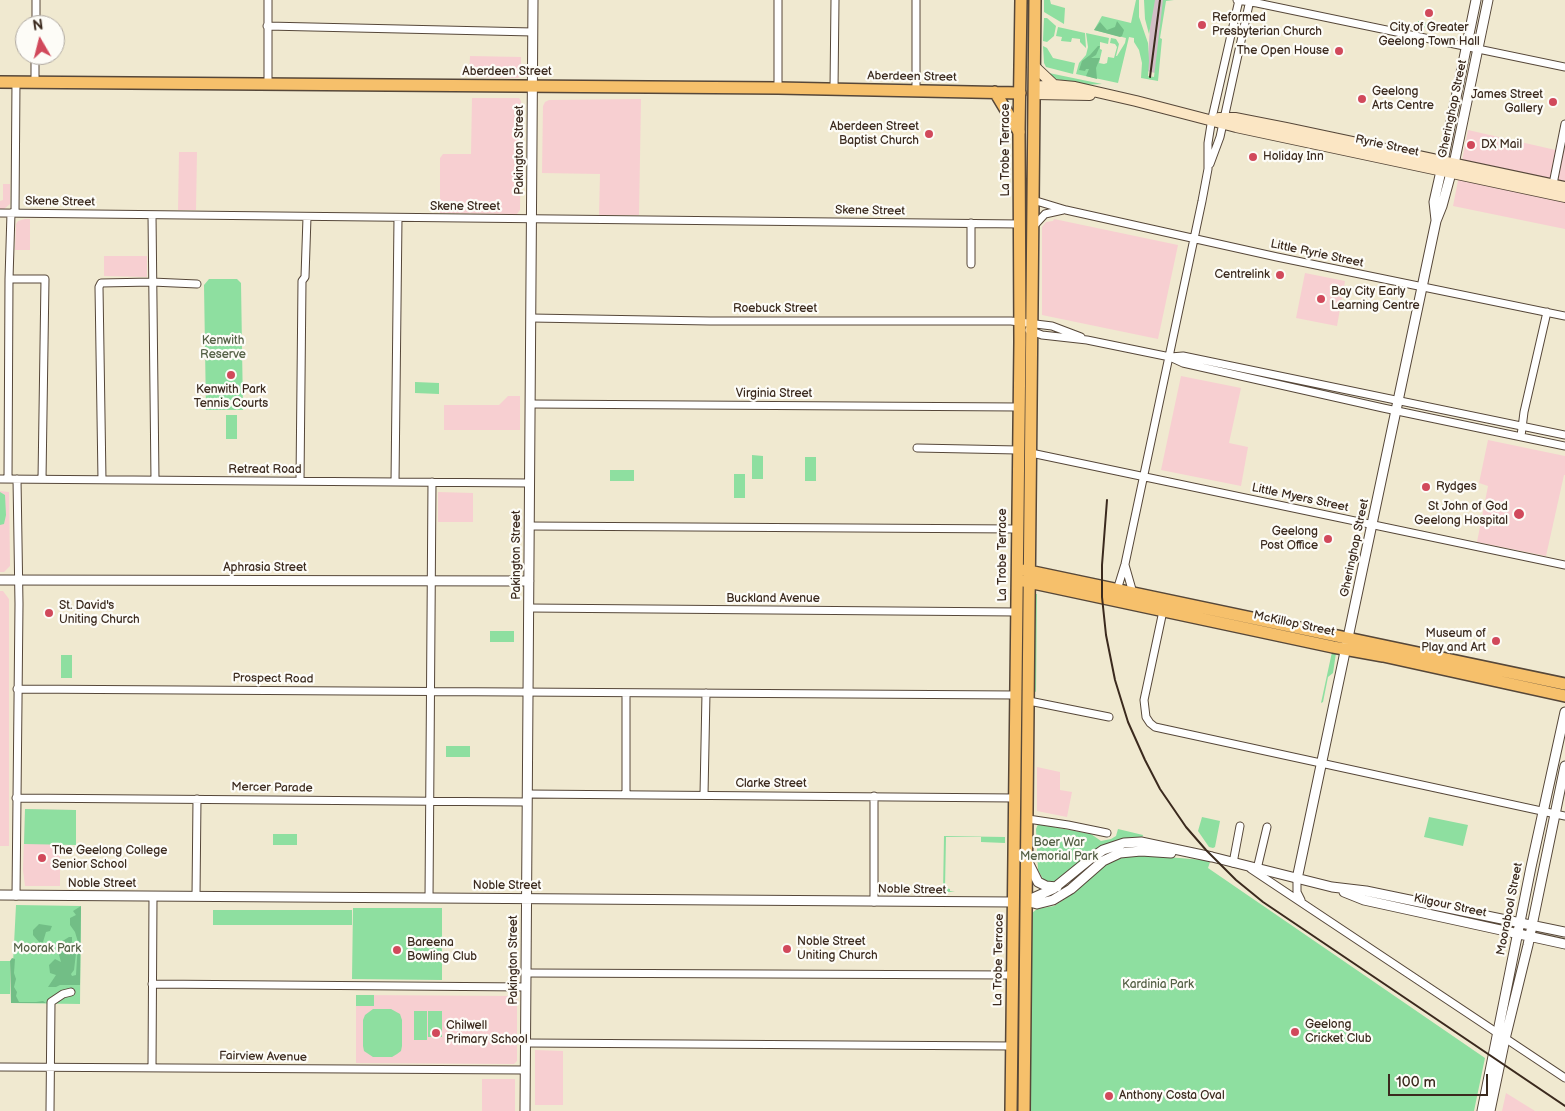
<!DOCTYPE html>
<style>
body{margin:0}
#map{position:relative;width:1565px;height:1111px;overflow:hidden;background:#f0e9d0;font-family:"Balsamiq Sans",sans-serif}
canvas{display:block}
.north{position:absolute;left:15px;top:15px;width:50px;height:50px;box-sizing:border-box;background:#fdfcf7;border:1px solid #afa8a0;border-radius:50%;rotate:352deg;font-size:14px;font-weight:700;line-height:20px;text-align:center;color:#3b2a1e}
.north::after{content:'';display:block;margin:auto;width:18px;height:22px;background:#d1495b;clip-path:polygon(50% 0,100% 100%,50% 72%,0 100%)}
.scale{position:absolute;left:1388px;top:1074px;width:100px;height:22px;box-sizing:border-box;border:2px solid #3b2a1e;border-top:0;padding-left:6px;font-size:15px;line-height:18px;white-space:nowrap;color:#3b2a1e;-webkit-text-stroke:4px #fdfcf7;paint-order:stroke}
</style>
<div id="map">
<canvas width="1565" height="1111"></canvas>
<div class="north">N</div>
<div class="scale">100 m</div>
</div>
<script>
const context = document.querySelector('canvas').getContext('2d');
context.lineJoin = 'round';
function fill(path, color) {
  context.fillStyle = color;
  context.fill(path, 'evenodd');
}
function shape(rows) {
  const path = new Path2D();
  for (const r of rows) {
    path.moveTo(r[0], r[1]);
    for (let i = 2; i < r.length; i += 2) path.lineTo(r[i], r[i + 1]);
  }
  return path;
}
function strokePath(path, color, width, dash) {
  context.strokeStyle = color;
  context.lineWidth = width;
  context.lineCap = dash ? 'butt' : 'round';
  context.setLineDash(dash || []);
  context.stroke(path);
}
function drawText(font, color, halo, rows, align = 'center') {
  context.font = font + ' "Balsamiq Sans",sans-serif';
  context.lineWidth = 4.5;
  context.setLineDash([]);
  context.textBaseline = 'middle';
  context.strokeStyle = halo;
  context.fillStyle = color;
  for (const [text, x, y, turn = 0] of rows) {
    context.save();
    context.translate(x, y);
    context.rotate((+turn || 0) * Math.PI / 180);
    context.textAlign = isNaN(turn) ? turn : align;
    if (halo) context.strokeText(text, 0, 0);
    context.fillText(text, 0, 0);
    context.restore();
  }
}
fill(shape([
 [470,56,521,57,521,75,518,78,469,77],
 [472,98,519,98,521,101,520,210,517,214,440,213,440,158,443,154,471,154],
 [641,99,639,215,599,215,600,174,542,173,543,106,545,102,549,100],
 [1468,130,1560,151,1565,132,1565,229,1453,206],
 [179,152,197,152,196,210,178,210],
 [3,184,10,184,10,204,4,209,0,209,0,201,3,200],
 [25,219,30,219,30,250,15,250,16,224,18,221],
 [1054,219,1178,245,1158,339,1042,315,1042,227,1046,222,1053,221],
 [104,256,147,256,147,277,104,276],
 [1305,273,1345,281,1337,326,1296,318],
 [1181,376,1241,388,1229,443,1248,447,1241,486,1161,470],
 [508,396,520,396,520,430,444,430,444,405,499,405],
 [1488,440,1565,456,1565,475,1564,475,1546,556,1477,542,1488,486,1479,483],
 [0,491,9,492,10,566,4,572,0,572],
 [438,492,473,493,473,522,438,522],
 [0,591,3,591,9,599,9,846,0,846],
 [1037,767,1060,772,1060,790,1072,792,1067,817,1037,811],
 [25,809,76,810,76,845,60,845,60,886,25,886,23,870],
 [356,995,514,996,517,999,517,1061,514,1064,356,1063],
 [535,1050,563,1051,563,1105,535,1105],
 [482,1079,515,1079,515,1111,482,1111],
 [1506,1093,1535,1111,1502,1111]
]), '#f7cfd1');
fill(shape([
 [1152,0,1164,0,1155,73,1147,71]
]), '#d2bdc6');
fill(shape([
 [1044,0,1050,0,1051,4,1065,8,1064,24,1044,12],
 [1136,0,1139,0,1139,17,1148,43,1149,61,1148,76,1154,77,1163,0,1174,0,1166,1,1160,38,1162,39,1158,81,1141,78,1142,63,1139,50,1134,42,1134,38,1129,37,1118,83,1076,74,1079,63,1086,55,1088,47,1086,33,1109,38,1108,44,1100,42,1100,49,1102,50,1099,63,1104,64,1107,63,1108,57,1114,58,1117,47,1115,44,1110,43,1111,38,1116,39,1119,44,1116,56,1117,56,1125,43,1126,38,1094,30,1102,16,1131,23],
 [1144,0,1155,0,1149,34,1145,19],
 [1044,18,1047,18,1056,26,1054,36,1047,42,1043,41],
 [1418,21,1448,27,1449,25,1453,30,1452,33,1418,26],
 [1058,27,1085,33,1086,48,1080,42,1080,39,1072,38,1071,42,1061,41,1062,37,1056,36],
 [1043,46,1047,48,1053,58,1075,63,1073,74,1046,67,1044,63],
 [1049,73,1102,84,1084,85,1052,78,1048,74],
 [209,279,237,279,241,283,243,410,206,410,204,285],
 [415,382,439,383,439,394,415,393],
 [226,415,237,415,237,439,226,439],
 [752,455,763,456,763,479,752,479],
 [805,457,816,457,816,481,805,481],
 [610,470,634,470,634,481,610,481],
 [734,474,745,474,745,498,734,498],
 [0,492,5,495,6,515,4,524,0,525],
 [1034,594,1037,594,1036,692,1034,691],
 [490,631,514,631,514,642,490,642],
 [1332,652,1336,653,1333,673,1328,677,1323,702,1321,703],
 [61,655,72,655,72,678,61,678],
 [446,746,470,746,470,757,446,757],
 [25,809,76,810,76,845,24,844],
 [1202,817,1220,821,1215,847,1213,848,1209,847,1198,831],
 [1429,817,1468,825,1463,846,1424,837],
 [1038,824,1091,834,1101,841,1111,839,1116,836,1118,829,1143,835,1142,838,1124,839,1102,846,1091,852,1058,880,1049,883,1042,880,1043,879,1038,870,1036,829],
 [273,834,297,834,297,845,273,845],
 [944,836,1005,837,1005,843,981,842,981,837,946,837,945,888,950,889,950,891,955,892,943,892],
 [1142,855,1204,860,1210,862,1208,868,1485,1058,1474,1111,1030,1111,1032,913,1037,909,1054,906,1065,899,1106,864,1119,858],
 [16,905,81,906,80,1004,11,1003],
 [353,908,442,908,442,980,352,979],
 [213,910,352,910,352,925,213,925],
 [0,961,10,961,10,994,0,994],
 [356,995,374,995,374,1006,356,1006],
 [373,1009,391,1009,400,1014,402,1020,402,1046,401,1051,397,1054,392,1057,373,1057,364,1051,363,1046,363,1020,365,1015],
 [414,1011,427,1011,427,1040,414,1040],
 [428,1011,442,1011,442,1037,428,1037]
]), '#8edfa0');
fill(shape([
 [1117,21,1124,30,1122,36,1120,37,1094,30,1100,22,1107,30,1115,27],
 [1098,46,1100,46,1096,55,1091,58,1100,58,1096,68,1097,79,1086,76,1089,69,1086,69,1085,71,1079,70,1082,61,1090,55],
 [81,906,80,985,60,985,56,987,48,987,56,975,50,973,49,965,55,959,61,962,57,948,61,942,69,937,72,937,72,942,77,945,74,970,71,974,72,976,76,975,78,942,75,932,70,925,70,918,76,915,73,911],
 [39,924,52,926,50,931,46,932,43,942,39,942,33,935,33,930],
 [12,958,15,959,14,973,16,979,14,987,17,992,16,996,19,1002,36,1002,43,1001,46,1003,11,1003,10,961]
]), '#72be86');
const minor = shape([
 [268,0,268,84],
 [1237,0,1257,3,1565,67],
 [36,25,36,0],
 [267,26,533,32],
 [35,82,35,55],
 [778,88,778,0],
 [834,89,835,0],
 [916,91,916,0],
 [1210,164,1220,137,1250,0],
 [1553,184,1565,124],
 [1033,200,1066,210,1277,257,1565,316],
 [0,213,1020,224],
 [15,213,16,82],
 [152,215,155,480],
 [971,223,971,264],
 [1033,227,1045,214,1063,210],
 [9,279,45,279,42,479],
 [531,318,710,321,1011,321,1052,326,1081,337],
 [1029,330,1042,335,1087,340,1170,357,1183,363,1383,408,1565,446],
 [1170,357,1183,356,1565,435],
 [530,404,1018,407],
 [1521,436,1524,412,1547,312],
 [917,448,1018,450],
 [1031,453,1565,565],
 [0,479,530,483],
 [8,479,9,279,11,213],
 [102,480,99,287,101,283,152,282,197,284],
 [300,481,302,281,305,277,307,217],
 [395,482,398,218],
 [529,526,1017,529],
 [1125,565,1133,593],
 [1117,590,1125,564,1202,201,1208,169,1208,143,1212,118,1239,0],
 [529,608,1017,612],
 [1163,611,1144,700,1146,717,1150,723,1155,727,1565,816],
 [17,689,1015,695],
 [1029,701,1109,717],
 [527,794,1015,798],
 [626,795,626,693],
 [704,795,706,693],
 [16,798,527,802],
 [1028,819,1068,825,1107,833],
 [1233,863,1240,826],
 [1251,869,1565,1078],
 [1257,869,1267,827],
 [1297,879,1297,892,1301,900],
 [16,896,19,604,17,479],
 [196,896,197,799],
 [429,898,432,482],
 [874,902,874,796],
 [526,973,1012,975],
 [152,984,526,987],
 [526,1043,1012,1046],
 [0,1067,525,1070],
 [152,1067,153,897],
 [50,1111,51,1002,63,994,71,992]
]);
const tertiary = shape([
 [1443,161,1476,0],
 [1454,164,1488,0],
 [1436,220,1434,202,1441,171],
 [0,580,529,581],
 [1027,860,1038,882,1046,886,1057,887],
 [1297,879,1436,221,1442,206,1451,173],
 [1344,892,1364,900,1565,944],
 [0,895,1013,902],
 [1026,901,1053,889,1090,859,1103,850,1124,843,1141,842,1212,857,1332,887,1366,891,1565,932],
 [1026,901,1037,904,1053,900,1071,889,1103,861,1120,853,1141,851,1171,853],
 [525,1111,533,0],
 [1482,1111,1531,867,1565,712],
 [1490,1111,1505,1039,1528,945,1565,766]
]);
const secondary = shape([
 [1035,67,1054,85],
 [1034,87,1054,85,1075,87,1136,101,1236,127,1565,197],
 [1035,94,1090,95],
 [1219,118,1235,118,1286,128,1565,187]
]);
const primary = shape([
 [0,82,778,88,1020,93],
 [995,92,1019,132]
]);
const trunk = shape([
 [1024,570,1565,684],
 [1024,581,1333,647,1383,656,1565,696],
 [1011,1111,1020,342,1019,132,1021,0],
 [1024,1111,1035,0]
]);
strokePath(minor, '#564739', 9);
strokePath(tertiary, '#564739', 11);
strokePath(secondary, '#564739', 12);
strokePath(primary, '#564739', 14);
strokePath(trunk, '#564739', 14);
strokePath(minor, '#fff', 7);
strokePath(tertiary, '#fff', 9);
strokePath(secondary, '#fbe6c4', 10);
strokePath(primary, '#f6c06b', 11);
strokePath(trunk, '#f6c06b', 11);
strokePath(shape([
 [1150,77,1160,0],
 [1107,500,1102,565,1102,597,1106,635,1115,680,1128,722,1145,760,1160,789,1186,827,1206,850,1236,880,1263,902,1565,1106]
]), '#3b2a1e', 2);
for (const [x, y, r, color] of [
 [1429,13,5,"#d1495b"],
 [1202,25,5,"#d1495b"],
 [1339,51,5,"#d1495b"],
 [1362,99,5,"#d1495b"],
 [1553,102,5,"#d1495b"],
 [929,134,5,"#d1495b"],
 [1471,145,5,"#d1495b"],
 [1253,157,5,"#d1495b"],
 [1280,275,5,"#d1495b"],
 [1321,299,5,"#d1495b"],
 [231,375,5,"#d1495b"],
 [1426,487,5,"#d1495b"],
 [1519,514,6,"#d1495b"],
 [1328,539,5,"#d1495b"],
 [49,613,5,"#d1495b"],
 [1496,641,5,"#d1495b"],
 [42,858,5,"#d1495b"],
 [787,949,5,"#d1495b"],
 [397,950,5,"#d1495b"],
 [1295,1032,5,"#d1495b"],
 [436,1033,5,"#d1495b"],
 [1109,1096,5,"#d1495b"]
]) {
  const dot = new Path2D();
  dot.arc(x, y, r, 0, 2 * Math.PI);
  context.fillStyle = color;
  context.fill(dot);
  strokePath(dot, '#fdfcf7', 2);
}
drawText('12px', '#3b2a1e', '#fdfcf7', [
 ["Reformed",1212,18],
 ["Presbyterian Church",1212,32],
 ["City of Greater",1429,28,"center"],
 ["Geelong Town Hall",1429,42,"center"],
 ["The Open House",1329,51,"right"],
 ["Geelong",1372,92],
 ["Arts Centre",1372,106],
 ["James Street",1543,95,"right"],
 ["Gallery",1543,109,"right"],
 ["Aberdeen Street",919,127,"right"],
 ["Baptist Church",919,141,"right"],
 ["DX Mail",1481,145],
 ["Holiday Inn",1263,157],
 ["Centrelink",1270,275,"right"],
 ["Bay City Early",1331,292],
 ["Learning Centre",1331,306],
 ["Kenwith Park",231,390,"center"],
 ["Tennis Courts",231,404,"center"],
 ["Rydges",1436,487],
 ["St John of God",1508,507,"right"],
 ["Geelong Hospital",1508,521,"right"],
 ["Geelong",1318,532,"right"],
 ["Post Office",1318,546,"right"],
 ["St. David's",59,606],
 ["Uniting Church",59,620],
 ["Museum of",1486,634,"right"],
 ["Play and Art",1486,648,"right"],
 ["The Geelong College",52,851],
 ["Senior School",52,865],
 ["Noble Street",797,942],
 ["Uniting Church",797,956],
 ["Bareena",407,943],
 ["Bowling Club",407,957],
 ["Geelong",1305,1025],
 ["Cricket Club",1305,1039],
 ["Chilwell",446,1026],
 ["Primary School",446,1040],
 ["Anthony Costa Oval",1119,1096]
], 'left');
drawText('12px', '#3b2a1e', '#fdfcf7', [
 ["Aberdeen Street",507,72],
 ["Aberdeen Street",912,77,1],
 ["Gheringhap Street",1453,109,-78],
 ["Ryrie Street",1387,146,12],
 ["Pakington Street",520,150,-90],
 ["La Trobe Terrace",1006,150,-90],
 ["Skene Street",60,202,1],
 ["Skene Street",465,207],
 ["Skene Street",870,211,1],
 ["Little Ryrie Street",1317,254,12],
 ["Roebuck Street",775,309],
 ["Virginia Street",774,394],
 ["Retreat Road",265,470],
 ["Little Myers Street",1300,498,12],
 ["Gheringhap Street",1355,548,-78],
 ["Pakington Street",517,555,-90],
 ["La Trobe Terrace",1003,555,-90],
 ["Aphrasia Street",265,568],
 ["Buckland Avenue",773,599],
 ["McKillop Street",1294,624,12],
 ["Prospect Road",273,679,1],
 ["Clarke Street",771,784],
 ["Mercer Parade",272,788,1],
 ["Noble Street",102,884],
 ["Noble Street",507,886],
 ["Noble Street",912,890,1],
 ["Kilgour Street",1450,906,12],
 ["Moorabool Street",1510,909,-79],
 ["Pakington Street",514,960,-90],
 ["La Trobe Terrace",999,960,-89],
 ["Fairview Avenue",263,1057,1]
]);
drawText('12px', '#546045', '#fdfcf7', [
 ["Kenwith",223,341],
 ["Reserve",223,355],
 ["Boer War",1059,843],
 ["Memorial Park",1059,857],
 ["Moorak Park",47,949],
 ["Kardinia Park",1158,985]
]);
</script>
